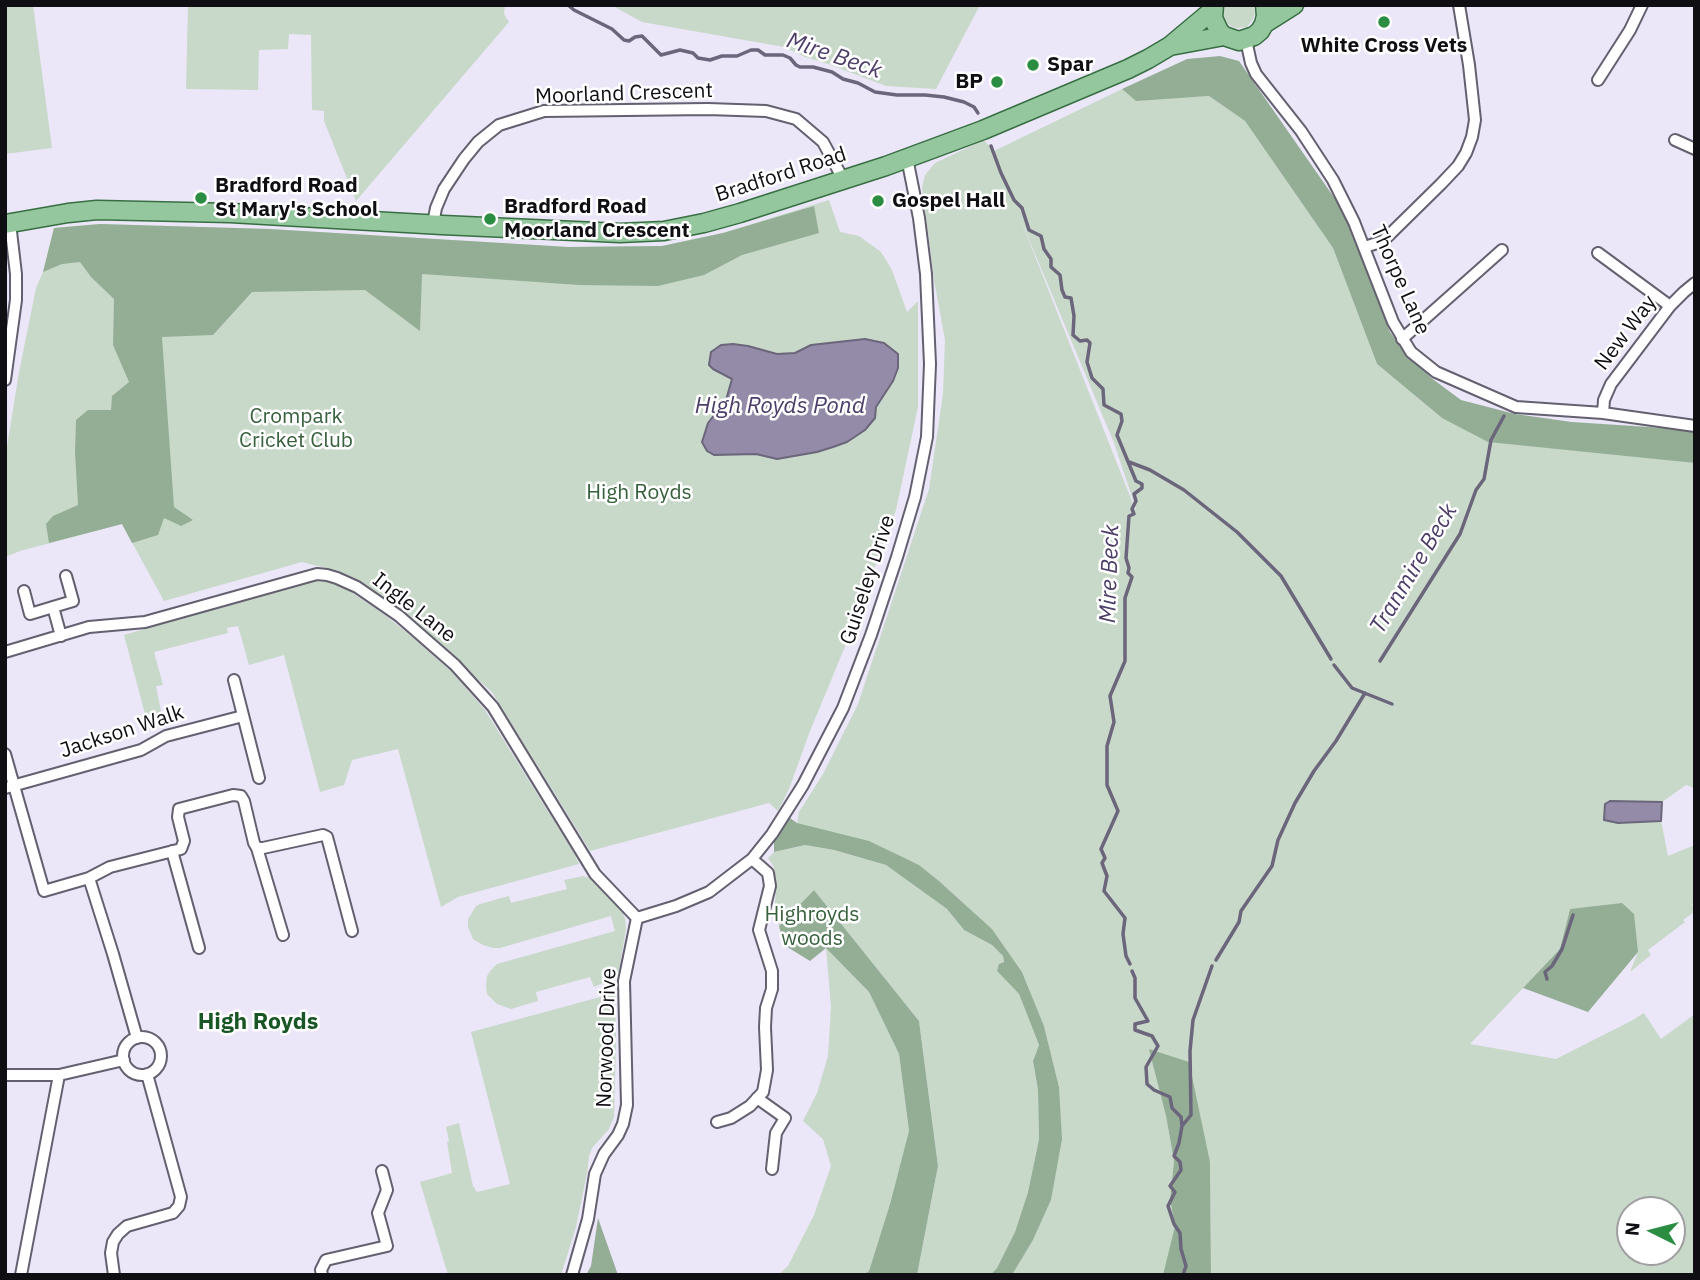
<!DOCTYPE html>
<style>
body{margin:0}
#map{position:relative;width:1700px;height:1280px;overflow:hidden;background:#ebe6f8;font-family:"IBM Plex Sans",sans-serif}
canvas{display:block}
.frame{position:absolute;inset:0;border:7px solid #0f0e13;pointer-events:none}
.north{position:absolute;left:1616px;top:1196px;width:70px;height:70px;box-sizing:border-box;background:#fff;border:2px solid #9f9fa1;border-radius:50%;rotate:276deg;font-size:19px;font-weight:700;line-height:28px;text-align:center;color:#0f0e13}
.north::after{content:'';display:block;margin:auto;width:24px;height:32px;background:#2a8d41;clip-path:polygon(50% 0,100% 100%,50% 72%,0 100%)}
</style>
<div id="map">
<canvas width="1700" height="1280"></canvas>
<div class="frame"></div>
<div class="north">N</div>
</div>
<script>
const context = document.querySelector('canvas').getContext('2d');
context.lineJoin = 'round';
function fill(path, color) {
  context.fillStyle = color;
  context.fill(path, 'evenodd');
}
function shape(rows) {
  const path = new Path2D();
  for (const r of rows) {
    if (r.length === 3) {
      path.moveTo(r[0] + r[2], r[1]);
      path.arc(r[0], r[1], r[2], 0, 2 * Math.PI);
      continue;
    }
    path.moveTo(r[0], r[1]);
    for (let i = 2; i < r.length; i += 2) path.lineTo(r[i], r[i + 1]);
  }
  return path;
}
function strokePath(path, color, width, dash) {
  context.strokeStyle = color;
  context.lineWidth = width;
  context.lineCap = dash ? 'butt' : 'round';
  context.setLineDash(dash || []);
  context.stroke(path);
}
function drawText(font, color, halo, rows, align = 'center') {
  context.font = font + ' "IBM Plex Sans",sans-serif';
  context.lineWidth = 5;
  context.setLineDash([]);
  context.textBaseline = 'middle';
  context.strokeStyle = halo;
  context.fillStyle = color;
  for (const [text, x, y, turn = 0] of rows) {
    context.save();
    context.translate(x, y);
    context.rotate((+turn || 0) * Math.PI / 180);
    context.textAlign = isNaN(turn) ? turn : align;
    if (halo) context.strokeText(text, 0, 0);
    context.fillText(text, 0, 0);
    context.restore();
  }
}
fill(shape([
 [5,5,33,5,52,148,5,154],
 [188,5,505,5,504,14,509,22,356,201,324,121,324,111,312,110,311,35,289,34,288,49,259,50,258,90,186,89],
 [611,5,980,5,936,89,886,86,828,64,805,57,784,47,642,22],
 [1225,5,1253,5,1255,14,1253,19,1247,27,1237,28,1232,27,1228,24,1223,15],
 [1122,89,1136,100,1209,96,1245,121,1333,248,1377,364,1442,418,1608,453,1695,463,1695,788,1686,785,1662,802,1661,820,1668,856,1695,845,1695,901,1692,904,1695,911,1683,920,1685,922,1648,950,1651,955,1630,972,1638,952,1570,909,1560,949,1470,1044,1556,1059,1631,1021,1644,1013,1661,1039,1695,1014,1695,1275,1211,1275,1210,1162,1150,1049,1166,1116,1174,1161,1170,1199,1175,1226,1164,1275,1012,1275,1033,1240,1051,1200,1059,1087,1044,1026,1022,972,992,929,939,881,919,865,797,823,799,812,823,774,858,704,929,489,943,394,945,340,934,280,922,187,925,175,935,163,984,140,994,151],
 [1018,213,1114,443,1136,509,1135,509],
 [1630,1210,1672,1210,1672,1252,1630,1252],
 [829,200,840,232,859,236,881,252,892,270,907,312,918,301,918,407,896,510,849,637,810,731,789,789,778,811,769,803,590,851,492,692,394,605,338,571,302,562,164,601,122,524,20,551,5,557,5,459,19,372,36,288,43,272,54,228,100,224,269,229,568,247,662,246,723,233],
 [308,581,324,581,342,586,385,615,416,640,453,673,485,710,574,853,579,864,458,897,441,907,398,749,352,760,344,785,320,792,284,655,249,665,238,626,227,628,228,633,154,652,163,685,156,686,164,726,149,729,124,635],
 [805,845,834,850,886,865,947,909,964,930,992,945,1003,956,1004,962,997,971,1019,994,1039,1045,1033,1061,1038,1090,1039,1139,1028,1192,1015,1232,997,1268,990,1275,917,1275,938,1166,919,1021,814,890,779,926,775,903,776,884,774,867,768,858,774,852],
 [583,876,593,879,621,909,625,918,626,929,618,976,594,987,590,977,536,992,538,1001,511,1009,497,1004,487,994,486,986,487,976,491,970,497,964,615,931,611,916,500,948,493,948,483,945,473,939,468,927,468,919,476,906,480,904,509,896,511,903,567,889,564,880],
 [826,947,869,992,899,1054,909,1132,890,1204,869,1271,863,1275,778,1275,788,1266,814,1215,831,1166,823,1139,803,1121,817,1093,828,1056,831,1007],
 [615,993,616,1039,614,1117,609,1129,592,1148,589,1156,587,1174,576,1227,561,1275,448,1275,420,1182,452,1173,447,1142,449,1141,446,1127,459,1123,473,1186,477,1192,510,1184,471,1032]
]), '#c8d9c9');
fill(shape([
 [1220,56,1239,61,1340,206,1369,271,1390,332,1410,358,1434,380,1461,400,1515,414,1572,422,1695,430,1695,463,1488,442,1442,418,1377,364,1333,248,1245,121,1209,96,1136,101,1122,89,1187,59],
 [814,206,819,233,742,255,704,275,658,286,579,285,422,274,420,331,365,290,252,292,213,335,162,337,174,507,193,520,181,526,164,518,158,535,132,543,122,524,49,543,46,524,53,516,78,505,75,452,76,420,88,410,111,410,112,396,129,382,113,345,114,299,91,277,80,262,62,264,43,272,54,228,100,224,269,229,568,247,662,246,723,233],
 [790,818,797,823,869,841,919,865,939,881,992,929,1022,972,1044,1026,1059,1087,1062,1139,1051,1200,1033,1240,1012,1275,990,1275,997,1268,1015,1232,1028,1192,1039,1139,1038,1090,1033,1061,1039,1045,1019,994,997,971,999,964,1004,962,1003,956,992,945,964,930,947,909,886,865,834,850,805,845,774,852,774,839,782,821],
 [814,890,919,1021,938,1166,917,1275,863,1275,869,1271,890,1204,909,1131,899,1054,869,992,826,948,810,961,784,945,779,926],
 [1622,903,1634,914,1638,952,1588,1012,1523,988,1560,949,1570,909],
 [1149,1049,1189,1062,1210,1162,1211,1275,1163,1275,1175,1226,1170,1199,1174,1161,1166,1116],
 [598,1218,618,1275,586,1275,591,1266]
]), '#94ae96');
const water = shape([
 [865,339,884,343,898,354,898,368,893,381,876,407,875,418,865,430,847,442,833,447,817,452,777,459,756,454,714,455,707,451,702,442,708,423,726,400,732,379,713,369,709,365,711,352,721,345,733,344,748,346,777,354,795,353,811,345,865,339],
 [1610,801,1662,802,1661,821,1618,823,1604,820,1605,804,1610,801]
]);
fill(water, '#938ba8');
strokePath(water, '#6b667b', 2);
strokePath(shape([
 [568,5,574,10,612,29,624,40,629,41,635,37,642,36,661,55,680,50,693,53,698,58,710,60,722,56,737,56,751,50,758,50,765,55,783,55,790,58,796,65,800,67,813,67,832,72,843,79,858,83,875,92,897,95,925,95,944,97,964,102,974,107,978,113],
 [991,146,1001,173,1014,200,1022,208,1029,230,1041,236,1044,249,1051,259,1051,267,1060,275,1062,290,1065,297,1071,298,1074,316,1073,335,1080,341,1087,340,1090,343,1087,362,1092,378,1103,389,1104,405,1121,414,1122,421,1117,435,1136,481,1142,484,1142,488,1134,494,1136,501,1132,509,1134,514,1129,516,1126,558,1129,568,1128,573,1132,577,1125,598,1125,661,1110,696,1114,722,1107,746,1107,785,1118,811,1101,849,1105,858,1102,863,1107,876,1104,891,1125,918,1123,934,1126,956,1130,964],
 [1129,462,1150,470,1184,490,1237,532,1281,576,1331,659],
 [1380,661,1460,534,1476,490,1484,479,1491,440,1504,416],
 [1334,665,1352,688,1392,704],
 [1216,960,1239,922,1241,911,1272,866,1278,840,1295,803,1314,771,1336,741,1365,693],
 [1132,971,1135,978,1135,998,1148,1021,1135,1024,1135,1030,1152,1036,1158,1046,1146,1067,1147,1084,1154,1090,1170,1097,1172,1108,1181,1117,1182,1126,1179,1143,1174,1156,1180,1162,1181,1170,1170,1186,1175,1192,1168,1206,1174,1224,1180,1233,1181,1249,1186,1266,1183,1275],
 [1547,979,1545,972,1552,966,1562,949,1573,915],
 [1182,1126,1191,1115,1190,1051,1193,1020,1212,966]
]), '#6b667b', 3.5);
const street = shape([
 [1246,40,1251,63,1256,74,1301,131,1333,180,1354,222,1393,322,1411,352,1436,372,1516,407,1603,413,1695,426],
 [1598,80,1630,30,1642,5],
 [1675,140,1695,149],
 [433,224,436,208,444,189,464,159,478,142,499,125,544,111,708,109,766,111,796,119,823,142,843,179],
 [1365,247,1383,241,1441,184,1458,166,1466,153,1472,137,1475,120,1469,65,1459,5],
 [1598,253,1670,306],
 [1402,339,1502,250],
 [5,380,16,300,16,274,10,223],
 [1603,413,1604,400,1611,384,1670,306,1684,292,1695,283],
 [24,591,30,614,53,607,61,636],
 [53,607,73,601,66,576],
 [5,652,89,627,145,622,317,574,327,575,337,578,357,587,399,616,455,665,493,707,595,874,637,918],
 [234,680,259,778],
 [5,754,44,891,89,878,113,954,137,1038],
 [5,788,141,750,166,736,243,716],
 [257,848,283,935],
 [172,851,199,948],
 [89,878,110,867,181,849,184,841,178,817,179,809,233,795,241,796,244,801,254,843,257,848,263,848,323,835,327,837,352,931],
 [637,918,676,906,709,892,752,859,772,834,803,785,843,708,871,635,897,557,915,497,927,437,930,364,926,274,919,218,907,158],
 [142,1056,19],
 [5,1075,59,1075,124,1060],
 [757,1098,785,1118,776,1133,772,1169],
 [717,1122,731,1118,750,1106,763,1092,767,1070,765,1027,766,1008,772,989,772,971,759,930,770,886,768,873,752,859],
 [21,1275,59,1075],
 [114,1275,111,1253,113,1242,118,1234,127,1226,173,1213,179,1206,181,1197,147,1074],
 [322,1275,321,1270,326,1260,387,1246,378,1213,387,1190,382,1171],
 [572,1275,588,1219,595,1174,604,1154,618,1135,623,1124,627,1105,624,981,637,918]
]);
const primary = shape([
 [1214,5,1213,18,1219,31,1224,36,1239,41,1254,36,1260,31,1264,24,1266,16,1265,5],
 [1264,24,1294,5],
 [1170,46,1224,36],
 [5,224,68,213,97,210,230,213,442,225,620,233,664,231,704,223,740,213,886,166,983,130,1128,69,1148,59,1170,46,1213,10]
]);
strokePath(street, '#646070', 14);
strokePath(primary, '#376e42', 21);
strokePath(street, '#fff', 10);
strokePath(primary, '#94c79d', 18);
for (const [x, y, r, color] of [
 [1384,22,7,"#2a8d41"],
 [1033,65,7,"#2a8d41"],
 [997,82,7,"#2a8d41"],
 [201,198,7,"#2a8d41"],
 [878,201,7,"#2a8d41"],
 [490,219,7,"#2a8d41"]
]) {
  const dot = new Path2D();
  dot.arc(x, y, r, 0, 2 * Math.PI);
  context.fillStyle = color;
  context.fill(dot);
  strokePath(dot, '#fff', 2.5);
}
drawText('bold 21px', '#0f0e13', '#fff', [
 ["White Cross Vets",1384,46,"center"],
 ["Spar",1047,65],
 ["BP",983,82,"right"],
 ["Bradford Road",215,186],
 ["St Mary's School",215,210],
 ["Gospel Hall",892,201],
 ["Bradford Road",504,207],
 ["Moorland Crescent",504,231]
], 'left');
drawText('21px', '#0f0e13', '#fff', [
 ["Moorland Crescent",624,94,-2],
 ["Bradford Road",781,175,-18],
 ["Thorpe Lane",1400,280,66],
 ["New Way",1626,333,-53],
 ["Guiseley Drive",868,580,-72],
 ["Ingle Lane",414,608,38],
 ["Jackson Walk",122,732,-18],
 ["Norwood Drive",607,1038,-88]
]);
drawText('21px', '#37603d', '#fff', [
 ["Crompark",296,417],
 ["Cricket Club",296,441],
 ["High Royds",639,493],
 ["Highroyds",812,915],
 ["woods",812,939]
]);
drawText('italic 23px', '#4c3e69', '#fff', [
 ["Mire Beck",834,56,19],
 ["High Royds Pond",780,406],
 ["Tranmire Beck",1414,569,-59],
 ["Mire Beck",1110,574,-88]
]);
drawText('bold 23px', '#185626', '#fff', [
 ["High Royds",258,1022]
]);
</script>
